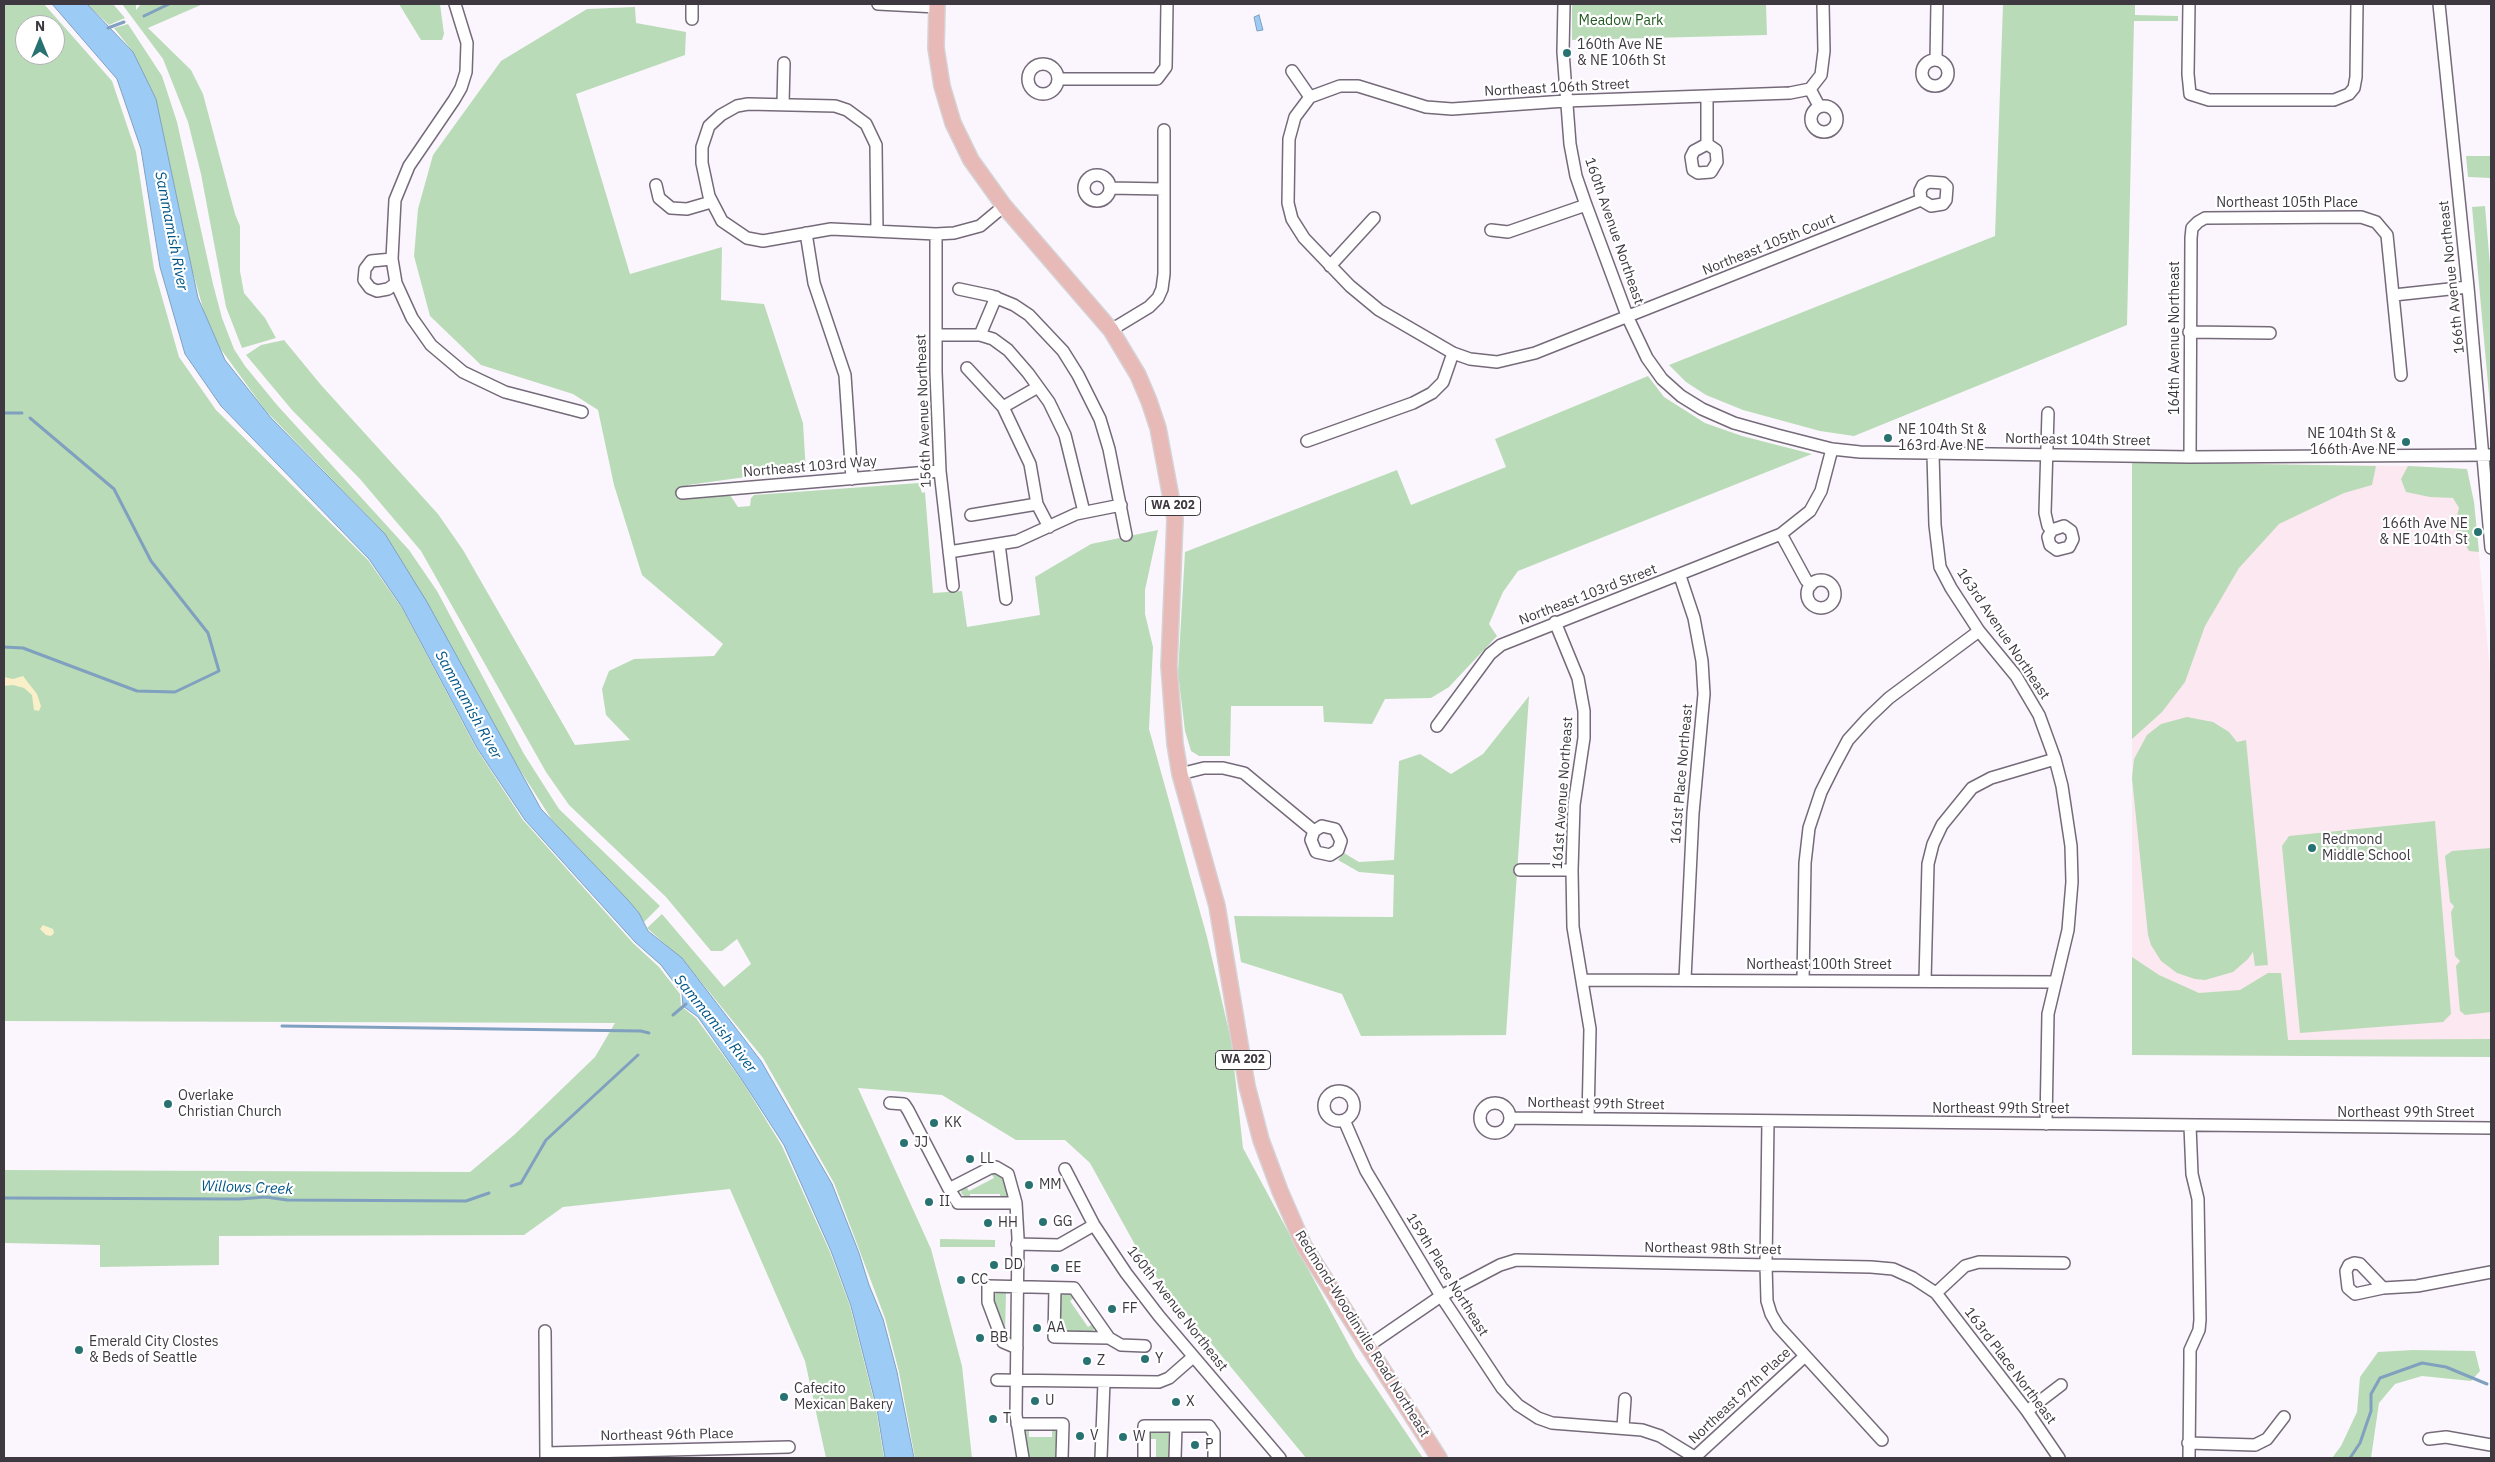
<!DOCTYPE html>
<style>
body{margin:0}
#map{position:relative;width:2495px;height:1462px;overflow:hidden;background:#fbf6fd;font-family:"IBM Plex Sans",sans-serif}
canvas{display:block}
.frame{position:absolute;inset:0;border:5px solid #3e3940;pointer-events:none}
.north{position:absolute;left:15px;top:15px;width:50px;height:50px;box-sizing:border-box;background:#fff;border:1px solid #b2b0b3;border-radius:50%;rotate:0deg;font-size:14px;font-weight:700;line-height:20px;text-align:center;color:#3e3940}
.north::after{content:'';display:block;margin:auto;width:18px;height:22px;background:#287271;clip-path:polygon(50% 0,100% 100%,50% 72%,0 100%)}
</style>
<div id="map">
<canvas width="2495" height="1462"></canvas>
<div class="frame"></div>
<div class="north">N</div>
</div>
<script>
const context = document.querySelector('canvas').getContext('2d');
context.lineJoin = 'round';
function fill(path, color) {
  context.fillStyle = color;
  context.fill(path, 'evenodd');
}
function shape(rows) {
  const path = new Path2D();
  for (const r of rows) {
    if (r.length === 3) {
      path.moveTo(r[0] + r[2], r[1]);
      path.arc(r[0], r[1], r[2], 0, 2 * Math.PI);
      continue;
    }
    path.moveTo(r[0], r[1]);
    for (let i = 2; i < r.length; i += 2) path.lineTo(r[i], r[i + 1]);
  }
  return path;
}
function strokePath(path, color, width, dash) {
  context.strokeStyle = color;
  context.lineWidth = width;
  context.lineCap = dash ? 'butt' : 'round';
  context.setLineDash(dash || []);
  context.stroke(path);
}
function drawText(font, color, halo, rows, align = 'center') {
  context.font = font + ' "IBM Plex Sans",sans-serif';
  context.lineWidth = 4.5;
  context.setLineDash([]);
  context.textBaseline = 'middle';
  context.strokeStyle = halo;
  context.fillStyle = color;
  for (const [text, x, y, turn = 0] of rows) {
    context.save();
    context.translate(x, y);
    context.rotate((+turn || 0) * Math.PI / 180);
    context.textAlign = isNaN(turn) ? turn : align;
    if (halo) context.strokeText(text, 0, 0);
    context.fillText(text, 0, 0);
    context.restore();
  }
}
fill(shape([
 [2132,462,2408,466,2467,469,2474,502,2491,681,2491,1057,2132,1055]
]), '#fce8f0');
fill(shape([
 [4,4,44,4,112,81,136,152,154,269,179,357,216,410,368,560,402,608,476,748,523,820,633,943,659,967,680,994,681,1006,696,1018,742,1081,782,1146,830,1252,850,1306,876,1409,884,1458,826,1458,805,1361,730,1189,563,1207,524,1235,219,1236,219,1265,100,1267,100,1245,4,1243,4,1170,470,1172,514,1135,595,1057,615,1023,4,1021],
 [25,25,55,25,55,55,25,55],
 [87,4,113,4,125,18,109,25],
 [122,4,136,4,136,10,141,4,203,4,148,28,191,70,203,94,235,214,240,226,240,271,244,293,265,318,276,338,242,348,226,307,201,174,188,122,163,59],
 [399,4,440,4,444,34,442,40,421,40],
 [1572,4,1766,4,1767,35,1572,40],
 [2003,4,2135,4,2135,15,2178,16,2178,21,2134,21,2127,325,1854,436,1820,431,1743,410,1706,395,1686,382,1669,365,1995,236],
 [635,7,636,23,686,32,685,55,576,94,630,274,722,247,721,300,764,304,803,423,806,473,746,477,688,485,684,497,730,495,738,507,750,506,751,498,754,495,919,483,922,493,925,492,933,593,962,591,967,627,1040,615,1035,577,1091,544,1158,530,1145,590,1145,614,1153,647,1149,729,1207,937,1231,1040,1243,1148,1356,1358,1423,1458,1306,1458,1145,1263,1090,1163,1065,1140,1016,1140,942,1095,858,1088,931,1249,962,1366,972,1458,915,1458,899,1372,885,1318,834,1183,763,1058,684,961,647,928,662,914,724,987,751,964,737,939,722,951,711,951,666,897,569,805,546,772,421,551,360,479,292,410,246,355,261,345,284,340,321,385,438,514,463,550,575,745,630,740,606,715,602,689,609,671,634,659,714,656,723,644,642,575,614,485,598,410,573,394,481,365,430,316,414,256,418,209,433,155,501,61,587,9],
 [128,24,162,76,177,122,213,284,222,318,234,349,245,366,277,405,409,550,437,591,524,754,559,809,660,906,644,922,636,909,552,820,513,759,433,614,385,534,265,410,220,348,204,312,192,269,156,99,133,52,114,28],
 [2466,156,2491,156,2491,178,2468,177],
 [2485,206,2491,277,2491,417,2472,207],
 [1648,376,1664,397,1705,423,1742,436,1812,454,1518,571,1503,592,1489,624,1497,636,1449,687,1431,698,1385,699,1372,724,1324,722,1323,706,1231,706,1230,756,1199,756,1191,751,1185,731,1178,673,1185,552,1397,470,1411,505,1506,467,1495,439],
 [2132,462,2376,466,2372,485,2344,493,2279,524,2239,568,2205,626,2185,682,2162,712,2132,739],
 [2408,466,2467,469,2474,502,2479,552,2469,551,2454,526,2459,508,2453,498,2430,497,2406,492,2401,479],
 [1529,696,1506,1035,1361,1036,1342,994,1241,962,1234,916,1393,917,1394,875,1359,872,1338,860,1344,853,1359,862,1394,860,1399,761,1420,754,1451,774,1483,754],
 [2187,717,2213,722,2229,732,2237,742,2246,740,2268,965,2255,966,2253,952,2248,959,2233,972,2205,980,2195,979,2177,973,2161,961,2151,945,2148,935,2132,778,2134,759,2147,735,2161,724],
 [2435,821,2451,1014,2443,1022,2300,1033,2282,846,2289,836],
 [2491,848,2491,1012,2465,1015,2460,1011,2456,966,2460,961,2455,956,2451,912,2454,906,2450,902,2445,856,2452,851],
 [2132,957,2159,975,2199,993,2240,990,2268,973,2281,973,2288,1040,2491,1039,2491,1057,2132,1055],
 [995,1172,1003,1174,1009,1194,1008,1198,1000,1200,1000,1194,970,1194,970,1197,966,1198,961,1193,962,1188,966,1186,969,1191,994,1178,991,1173],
 [940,1239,995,1240,995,1247,940,1247],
 [997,1292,1006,1293,1005,1335,992,1299],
 [1066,1293,1072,1293,1075,1297,1070,1301,1088,1327,1094,1323,1096,1327,1092,1332,1058,1331,1060,1296],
 [2413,1350,2475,1351,2480,1371,2471,1381,2422,1376,2395,1384,2379,1403,2371,1458,2332,1458,2341,1446,2357,1412,2360,1377,2378,1352],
 [1022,1429,1029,1429,1029,1437,1052,1437,1052,1430,1057,1429,1055,1458,1025,1458],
 [1152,1431,1169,1431,1168,1458,1156,1458,1156,1439,1149,1439]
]), '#badbb8');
fill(shape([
 [23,676,37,694,41,706,39,711,34,710,32,695,24,688,13,685,4,686,4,677,13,679],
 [43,925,53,929,54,933,51,936,46,935,40,929]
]), '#f9efc9');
const water = shape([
 [52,4,87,4,133,52,156,99,198,298,225,360,271,418,385,534,427,602,541,809,628,900,639,913,648,931,682,958,761,1061,832,1184,859,1253,869,1285,883,1319,897,1372,914,1458,885,1458,877,1409,851,1306,831,1251,784,1145,742,1080,698,1017,683,1006,682,993,661,965,635,942,525,820,477,748,402,607,369,559,221,406,185,354,160,267,141,149,117,79,52,4],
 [1259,15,1263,30,1257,31,1254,17,1259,15]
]);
fill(water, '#9cccf5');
strokePath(water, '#80a0bf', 1);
strokePath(shape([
 [144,16,169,4],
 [108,28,124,22],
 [4,413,22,413],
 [4,647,23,648,137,691,175,692,219,671,208,633,151,561,114,489,30,418],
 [673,1015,686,1004],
 [282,1026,641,1031,649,1033],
 [511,1186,521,1183,546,1140,638,1055],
 [4,1198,239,1199,266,1197,287,1200,466,1201,489,1193],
 [2350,1458,2360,1443,2371,1411,2371,1394,2380,1378,2422,1363,2446,1367,2487,1384]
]), '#80a0bf', 3);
const minor = shape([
 [455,4,467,43,466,72,461,88,454,100,409,166,395,200,392,259,396,283,412,318,431,345,463,372,505,392,582,412],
 [692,4,692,19],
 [878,4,937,7],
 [1564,4,1563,52,1570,144,1576,176,1586,205,1628,318,1647,358,1662,379,1681,396,1702,409,1734,423,1777,435,1832,449,1860,452,2190,457,2491,455],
 [2189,4,2188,74,2190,94,2209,100,2334,100,2349,94,2354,88,2356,77,2357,4],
 [2439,4,2468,287,2491,548],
 [1935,73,13],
 [1936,60,1937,4],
 [1043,79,15],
 [1292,71,1310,97],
 [1058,79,1157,79,1166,67,1167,4],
 [1310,97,1295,117,1289,139,1288,203,1292,219,1304,238,1350,286,1379,310,1453,353,1470,359,1497,362,1535,353,1921,200,1931,206,1943,204,1946,200,1947,187,1943,183,1929,182,1923,185,1920,191,1921,200],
 [1310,97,1340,86,1358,86,1426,107,1452,109,1565,101,1790,93,1810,89],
 [783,104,784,63],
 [1824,119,13],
 [1819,106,1810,89,1821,75,1824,51,1823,4],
 [1707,144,1716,150,1717,162,1711,172,1698,173,1693,170,1691,157,1694,151,1707,144,1707,96],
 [1097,188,13],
 [656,185,659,198,671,208,687,209,711,202],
 [1110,188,1164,189],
 [1491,230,1508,232,1586,205],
 [877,231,876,145,866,124,847,110,835,106,748,104,737,106,721,115,709,126,702,147,702,163,709,196,722,221,747,238,763,241,831,229,936,234,954,233,980,226,1004,206],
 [806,233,814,283,845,375,852,479],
 [936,234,936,372,940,471,953,586],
 [392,259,371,261,365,269,364,280,370,288,377,291,388,289,396,283],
 [1330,266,1374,218],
 [959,289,992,296,1014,305,1029,315,1063,351,1078,375,1100,419,1109,449,1126,535],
 [2394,295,2468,287],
 [1111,330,1149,307,1158,298,1162,289,1164,274,1164,130],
 [2189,332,2270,333],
 [936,335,980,335,993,339,1008,350,1028,373,1049,402,1065,435,1084,512],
 [980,335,996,297],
 [967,368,1003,407,1030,464,1037,504],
 [1003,407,1038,387],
 [2048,413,2045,513,2048,526,2052,530,2064,526,2071,531,2073,539,2069,547,2057,550,2050,545,2048,537,2052,530],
 [1307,441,1413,403,1432,393,1443,382,1453,353],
 [1933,454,1935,525,1940,567,1951,588,1979,631,2016,676,2039,715,2055,759,2062,786,2071,846,2072,882,2068,930,2048,1014,2046,1124],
 [2190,457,2191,238,2192,228,2198,222,2205,218,2361,217,2376,222,2387,235,2401,375],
 [682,493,940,471],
 [971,515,1037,504,1049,527],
 [1781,534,1806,580,1811,585],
 [999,544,1006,599],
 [949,552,1017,541,1076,514,1121,505],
 [1680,576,1694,618,1702,661,1704,694,1693,813,1685,979],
 [1821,594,14],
 [1555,622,1578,678,1584,711,1584,738,1574,805,1572,870,1573,927,1590,1029,1588,1119],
 [1437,726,1490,654,1501,645,1781,534,1810,511,1821,491,1832,449],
 [1180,774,1204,768,1223,768,1244,773,1314,831,1311,840,1316,852,1330,855,1338,850,1341,841,1335,829,1322,826,1314,831],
 [1520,870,1572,870],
 [1583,980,2054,982],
 [1803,980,1805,863,1809,828,1821,792,1833,768,1848,740,1868,718,1889,698,1979,631],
 [1925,981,1928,864,1933,844,1942,825,1972,788,1991,778,2055,759],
 [1339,1106,15],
 [890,1103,904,1104,908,1110,949,1189],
 [1495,1118,15],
 [1510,1118,2491,1128],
 [1344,1120,1366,1171,1441,1296,1502,1388,1518,1405,1538,1418,1552,1423,1642,1430,1660,1436,1696,1458],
 [1768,1121,1766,1265,1767,1301,1771,1314,1778,1326,1882,1440],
 [1065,1169,1094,1225,1126,1273,1159,1316,1280,1458],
 [1016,1203,958,1203,949,1189,990,1168,996,1167,1008,1174,1016,1203,1018,1238,1016,1415,1023,1458],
 [1017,1244,1059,1245,1094,1225],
 [2383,1288,2360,1264,2354,1263,2349,1265,2346,1271,2348,1288,2355,1294,2383,1288,2417,1286,2491,1272],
 [1936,1293,1965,1266,1979,1262,2064,1263],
 [545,1331,546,1458],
 [1109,1338,1121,1345,1145,1346],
 [1368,1346,1441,1296,1500,1265,1516,1260,1871,1267,1893,1269,1913,1278,1936,1293,2027,1411,2059,1458],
 [1017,1348,1003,1342,988,1302,988,1286,1074,1288,1109,1338,1054,1337,1055,1288],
 [997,1380,1159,1382,1169,1378,1193,1357],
 [2027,1411,2061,1385],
 [1017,1424,1063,1424,1062,1458],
 [1623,1427,1625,1399],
 [2429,1439,2446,1437,2491,1445],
 [2188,1443,2255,1445,2267,1439,2284,1417],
 [546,1453,789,1447],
 [1695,1457,1805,1356],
 [1101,1458,1104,1382],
 [1144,1458,1144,1426,1209,1426,1214,1433,1214,1458],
 [1175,1458,1176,1426],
 [2189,1458,2190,1360,2190,1350,2199,1330,2200,1320,2198,1199,2192,1174,2190,1126]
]);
const major = shape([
 [937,4,936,48,942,86,953,123,971,160,1004,206,1111,330,1138,375,1149,401,1158,428,1175,519,1169,666,1175,744,1180,774,1217,906,1247,1086,1261,1140,1280,1191,1304,1246,1439,1458]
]);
strokePath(minor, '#756a79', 14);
strokePath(major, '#d5d3d5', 18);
strokePath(minor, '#fff', 11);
strokePath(major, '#e7b9b7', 15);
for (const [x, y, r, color] of [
 [1567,53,5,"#287271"],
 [1888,438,5,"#287271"],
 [2406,442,5,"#287271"],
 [2478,532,5,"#287271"],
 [2312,848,5,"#287271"],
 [168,1104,5,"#287271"],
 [934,1123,5,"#287271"],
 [904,1143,5,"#287271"],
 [970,1159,5,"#287271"],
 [1029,1185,5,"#287271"],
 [929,1202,5,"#287271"],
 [1043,1222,5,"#287271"],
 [988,1223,5,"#287271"],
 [994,1265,5,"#287271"],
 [1055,1268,5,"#287271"],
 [961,1280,5,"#287271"],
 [1112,1309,5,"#287271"],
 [1037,1328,5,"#287271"],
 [980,1338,5,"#287271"],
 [79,1350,5,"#287271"],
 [1145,1359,5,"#287271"],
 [1087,1361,5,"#287271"],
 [784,1397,5,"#287271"],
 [1035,1401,5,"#287271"],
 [1176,1402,5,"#287271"],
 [993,1419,5,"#287271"],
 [1080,1436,5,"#287271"],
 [1123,1437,5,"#287271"],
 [1195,1445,5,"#287271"]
]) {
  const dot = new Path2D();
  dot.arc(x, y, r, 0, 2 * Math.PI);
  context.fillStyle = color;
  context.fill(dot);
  strokePath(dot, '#fff', 2);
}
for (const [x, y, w] of [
 [1173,506,55],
 [1243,1060,55]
]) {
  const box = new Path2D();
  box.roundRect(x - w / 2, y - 9.5, w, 19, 4);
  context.fillStyle = '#fff';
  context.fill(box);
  strokePath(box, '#3e3940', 1);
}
drawText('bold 12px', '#3e3940', null, [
 ["WA 202",1173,506],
 ["WA 202",1243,1060]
]);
drawText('14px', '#20581f', '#fff', [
 ["Meadow Park",1621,21]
]);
drawText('14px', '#3e3940', '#fff', [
 ["160th Ave NE",1577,45],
 ["& NE 106th St",1577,61],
 ["NE 104th St &",1898,430],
 ["163rd Ave NE",1898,446],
 ["NE 104th St &",2396,434,"right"],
 ["166th Ave NE",2396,450,"right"],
 ["166th Ave NE",2468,524,"right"],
 ["& NE 104th St",2468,540,"right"],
 ["Redmond",2322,840],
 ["Middle School",2322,856],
 ["Overlake",178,1096],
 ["Christian Church",178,1112],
 ["KK",944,1123],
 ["JJ",914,1143],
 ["LL",980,1159],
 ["MM",1039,1185],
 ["II",939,1202],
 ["GG",1053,1222],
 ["HH",998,1223],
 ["DD",1004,1265],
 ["EE",1065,1268],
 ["CC",971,1280],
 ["FF",1122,1309],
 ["AA",1047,1328],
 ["BB",990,1338],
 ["Emerald City Clostes",89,1342],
 ["& Beds of Seattle",89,1358],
 ["Y",1155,1359],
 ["Z",1097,1361],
 ["Cafecito",794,1389],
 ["Mexican Bakery",794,1405],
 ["U",1045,1401],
 ["X",1186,1402],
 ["T",1003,1419],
 ["V",1090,1436],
 ["W",1133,1437],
 ["P",1205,1445]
], 'left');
drawText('14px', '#3e3940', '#fff', [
 ["Northeast 106th Street",1557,88,-3],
 ["Northeast 105th Place",2287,203],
 ["160th Avenue Northeast",1614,231,71],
 ["Northeast 105th Court",1769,245,-22],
 ["166th Avenue Northeast",2452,277,-96],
 ["164th Avenue Northeast",2175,338,-90],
 ["156th Avenue Northeast",924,411,-92],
 ["Northeast 104th Street",2078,440,1],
 ["Northeast 103rd Way",810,467,-5],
 ["Northeast 103rd Street",1588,595,-21],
 ["163rd Avenue Northeast",2003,634,56],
 ["161st Place Northeast",1682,774,-85],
 ["161st Avenue Northeast",1563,793,-86],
 ["Northeast 100th Street",1819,965],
 ["Northeast 99th Street",1596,1104,1],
 ["Northeast 99th Street",2001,1109],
 ["Northeast 99th Street",2406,1113],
 ["Northeast 98th Street",1713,1249,1],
 ["159th Place Northeast",1447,1275,58],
 ["160th Avenue Northeast",1177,1309,52],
 ["Redmond-Woodinville Road Northeast",1362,1334,58],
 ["163rd Place Northeast",2010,1366,53],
 ["Northeast 97th Place",1740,1396,-43],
 ["Northeast 96th Place",667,1435,-1]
]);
drawText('italic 15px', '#005587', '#fff', [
 ["Sammamish River",171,231,79],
 ["Sammamish River",468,705,61],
 ["Sammamish River",715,1024,51],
 ["Willows Creek",247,1188,2]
]);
</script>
